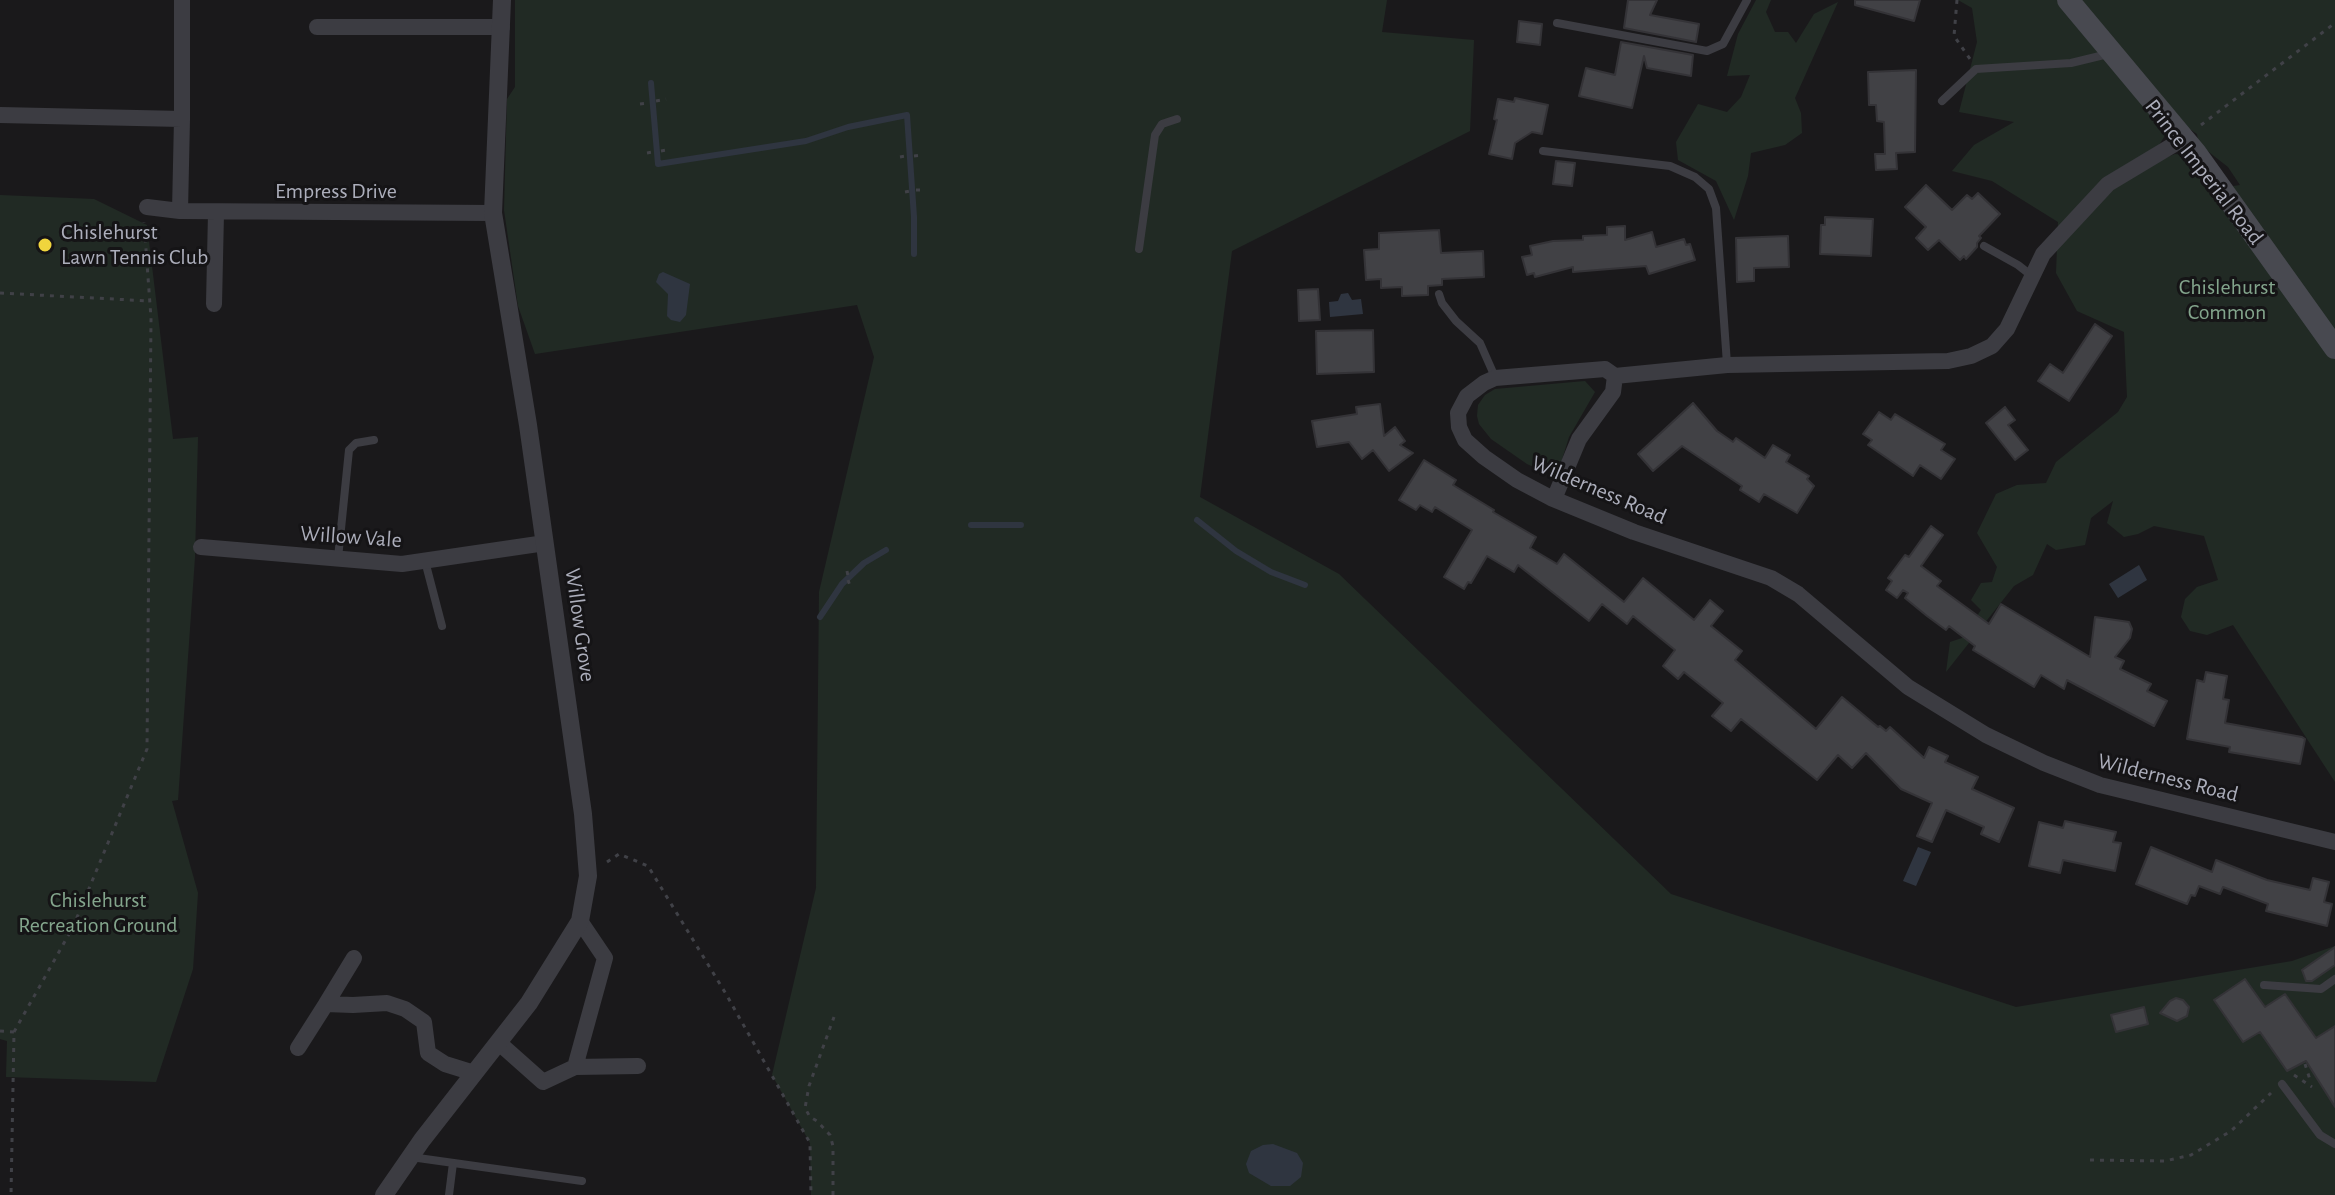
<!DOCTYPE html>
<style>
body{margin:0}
canvas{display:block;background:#1a191b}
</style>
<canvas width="2335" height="1195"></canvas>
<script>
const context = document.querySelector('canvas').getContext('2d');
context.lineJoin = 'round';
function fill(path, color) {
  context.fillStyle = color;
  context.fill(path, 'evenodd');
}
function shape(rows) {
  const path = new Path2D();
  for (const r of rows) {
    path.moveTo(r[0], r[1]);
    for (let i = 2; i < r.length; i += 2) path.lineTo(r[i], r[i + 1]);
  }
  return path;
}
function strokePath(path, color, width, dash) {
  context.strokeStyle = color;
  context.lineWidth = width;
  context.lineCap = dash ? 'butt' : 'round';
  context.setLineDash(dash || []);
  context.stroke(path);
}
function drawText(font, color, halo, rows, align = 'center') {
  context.font = font + ' "Alegreya Sans",sans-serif';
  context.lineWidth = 6;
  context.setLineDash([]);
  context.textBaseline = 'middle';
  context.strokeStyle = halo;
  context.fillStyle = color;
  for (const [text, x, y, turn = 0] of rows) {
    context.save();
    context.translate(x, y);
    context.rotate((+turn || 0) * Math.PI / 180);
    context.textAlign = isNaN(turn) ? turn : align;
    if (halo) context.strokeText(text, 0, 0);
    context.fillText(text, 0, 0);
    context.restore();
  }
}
fill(shape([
 [515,0,1387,0,1382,32,1474,40,1470,131,1232,251,1200,497,1339,574,1671,894,2016,1007,2292,961,2335,946,2335,1195,811,1195,810,1143,772,1075,816,888,819,592,874,357,857,305,535,354,518,306,504,210,507,99,515,87],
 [1756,0,1771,0,1766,12,1775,32,1788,32,1796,43,1814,14,1838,2,1795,98,1801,113,1802,133,1785,145,1751,153,1748,176,1734,220,1716,181,1678,160,1676,142,1698,104,1727,112,1741,97,1750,75,1727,76,1738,34],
 [1958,0,2335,0,2335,782,2233,625,2207,635,2190,631,2181,617,2185,599,2197,587,2218,580,2204,536,2154,526,2138,534,2124,537,2107,523,2113,501,2091,518,2085,545,2056,550,2047,544,2033,575,2014,586,1946,672,1950,642,1962,638,1981,610,1971,600,1981,583,1992,582,1997,567,1977,533,1996,494,2017,485,2046,483,2056,462,2118,412,2127,397,2124,332,2077,311,2056,273,2058,222,1992,181,1952,171,1974,145,2014,122,1959,112,1977,42,1972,8],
 [2142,97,2197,134,2198,140,2205,149,2228,167,2240,185,2227,187,2184,155,2175,154,2158,161,2156,150,2164,137,2164,126,2151,112,2144,108],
 [0,195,94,199,147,225,173,439,198,437,195,557,178,800,172,801,198,893,193,969,156,1082,6,1077,7,1041,0,1039],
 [1585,381,1595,392,1569,437,1560,466,1556,470,1545,472,1527,464,1491,439,1479,424,1477,416,1478,405,1485,395,1495,389]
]), '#212a24');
fill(shape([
 [663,272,690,284,686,315,680,322,671,320,667,316,668,294,656,282,659,274],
 [1348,293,1352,300,1361,299,1363,314,1330,317,1329,302,1338,301,1341,294],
 [2139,565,2147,580,2118,598,2109,584],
 [1918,847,1931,852,1916,886,1903,881],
 [1273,1144,1297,1153,1303,1163,1301,1177,1290,1186,1271,1186,1249,1173,1246,1164,1251,1151,1263,1145]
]), '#2f3540');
strokePath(shape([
 [651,83,658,164,806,141,848,127,907,115,914,217,914,254],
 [1197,520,1236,551,1271,572,1305,585],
 [971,525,1021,525],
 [820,617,842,584,864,563,886,550]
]), '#2f3540', 6);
const building = shape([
 [1628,0,1657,0,1650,15,1699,24,1696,42,1624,28,1628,0],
 [1855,0,1920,0,1914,21,1855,5,1855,0],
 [1519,21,1542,24,1540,45,1517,42,1519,21],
 [1621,42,1693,55,1691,76,1647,68,1644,56,1632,108,1579,96,1586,68,1615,75,1621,42],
 [1916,70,1915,152,1896,153,1897,169,1876,170,1875,154,1885,154,1884,122,1877,121,1876,105,1869,105,1868,72,1916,70],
 [1515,98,1548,105,1542,134,1532,132,1515,143,1512,159,1489,154,1497,120,1494,119,1498,99,1514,102,1515,98],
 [1556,161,1575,163,1572,186,1553,184,1556,161],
 [1926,185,1952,210,1967,195,1972,199,1978,193,2000,214,1979,236,1981,238,1977,243,1977,247,1966,259,1964,256,1960,260,1939,240,1928,250,1916,238,1926,227,1905,207,1926,185],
 [1825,217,1873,219,1871,256,1820,254,1821,225,1825,225,1825,217],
 [1625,226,1625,240,1652,232,1656,247,1684,239,1686,245,1690,244,1695,260,1649,274,1646,266,1573,272,1573,267,1535,277,1534,273,1527,275,1522,257,1532,255,1530,246,1553,241,1583,240,1583,236,1607,235,1607,227,1625,226],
 [1439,230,1441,253,1483,251,1484,277,1442,279,1442,285,1428,286,1428,295,1402,296,1402,287,1381,288,1381,279,1366,280,1364,250,1379,249,1379,233,1439,230],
 [1788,236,1789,267,1754,268,1754,281,1737,282,1736,238,1788,236],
 [1318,289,1320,320,1299,321,1298,290,1318,289],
 [2095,324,2112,336,2069,401,2038,381,2050,364,2063,373,2095,324],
 [1373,330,1374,372,1317,374,1316,331,1373,330],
 [1693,403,1717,431,1733,442,1736,438,1765,458,1773,445,1790,455,1786,462,1809,476,1807,479,1814,486,1797,513,1764,494,1759,502,1740,490,1742,486,1682,446,1653,471,1638,454,1693,403],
 [1380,404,1384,436,1395,427,1405,441,1400,445,1413,453,1389,471,1373,450,1362,459,1349,442,1317,447,1312,421,1357,414,1356,407,1380,404],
 [2005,407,2015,420,2008,425,2028,450,2015,460,1986,423,2005,407],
 [1879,412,1891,420,1895,414,1945,444,1941,450,1955,459,1941,479,1920,465,1913,476,1868,445,1872,440,1863,434,1879,412],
 [1424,460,1456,480,1453,485,1494,510,1493,512,1536,537,1530,548,1557,564,1564,554,1624,602,1643,578,1694,620,1710,600,1723,611,1711,626,1742,651,1735,660,1816,729,1842,697,1878,727,1880,726,1886,731,1890,727,1924,758,1929,747,1948,756,1945,762,1978,777,1972,789,2014,808,1999,842,1981,834,1984,827,1946,810,1932,842,1917,836,1932,803,1901,789,1866,753,1852,768,1838,755,1817,780,1741,719,1731,731,1712,716,1723,703,1684,672,1678,679,1663,666,1675,650,1633,616,1627,624,1602,604,1589,621,1518,565,1514,572,1487,556,1471,583,1468,582,1464,589,1444,577,1472,530,1435,507,1432,512,1420,505,1416,510,1399,500,1424,460],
 [1931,526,1943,535,1921,566,1941,581,1937,586,1989,624,2001,604,2090,657,2095,617,2129,622,2132,629,2130,638,2115,657,2124,661,2120,669,2151,684,2147,691,2167,701,2154,726,2067,680,2064,689,2041,675,2034,687,1973,650,1975,646,1949,626,1946,630,1927,616,1905,598,1908,593,1903,590,1897,598,1886,590,1892,581,1888,578,1905,555,1909,557,1931,526],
 [2206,672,2227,676,2223,699,2229,700,2225,723,2302,737,2305,739,2300,764,2229,752,2230,747,2187,739,2197,680,2204,682,2206,672],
 [2065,821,2116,832,2113,842,2121,843,2115,871,2063,860,2060,873,2029,866,2039,822,2063,828,2065,821],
 [2151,847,2212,872,2216,860,2267,880,2310,890,2313,878,2329,882,2324,902,2332,904,2327,926,2266,911,2268,904,2223,887,2220,894,2199,886,2195,896,2191,895,2187,904,2136,884,2151,847],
 [2335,947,2335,965,2312,981,2306,981,2302,970,2335,947],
 [2245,979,2265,1007,2285,994,2316,1038,2335,1026,2335,1107,2306,1061,2287,1071,2260,1032,2243,1042,2214,1000,2245,979],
 [2176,998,2183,1000,2189,1007,2187,1016,2177,1021,2160,1013,2170,1001,2176,998],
 [2144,1007,2148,1024,2116,1032,2111,1015,2144,1007]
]);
fill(building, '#414145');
strokePath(building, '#343337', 2);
strokePath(shape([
 [1957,0,1954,36,1970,59],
 [656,101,666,99],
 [640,104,648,103],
 [2201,125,2335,23],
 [661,151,667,150],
 [647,153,653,152],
 [914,156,923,155],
 [900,157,906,156],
 [916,190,922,190],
 [905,192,910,191],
 [0,293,150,301],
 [847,571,848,576],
 [848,580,850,586],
 [607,862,619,854,648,866,726,994,810,1143,811,1195],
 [0,1031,14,1032,11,1195],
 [14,1032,73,927,147,749,151,318,144,222],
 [2305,1064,2311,1083],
 [2294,1075,2312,1087],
 [2090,1160,2165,1161,2191,1155,2231,1131,2271,1093],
 [833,1195,833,1146,830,1135,817,1121,810,1117,805,1108,809,1086,834,1017]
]), '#404147', 3, [4, 6]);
strokePath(shape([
 [1557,23,1707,51,1723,44,1747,0],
 [1942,101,1976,69,2071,63,2108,54],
 [1543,151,1670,166,1695,177,1709,189,1716,208,1727,364],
 [1984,246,2018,265,2032,276],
 [1139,249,1155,135,1162,124,1177,119],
 [1439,294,1442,303,1456,321,1480,343,1495,377],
 [338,558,349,450,356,443,374,440],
 [425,561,442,626],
 [2264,985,2321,989,2335,979],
 [2282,1084,2320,1135,2335,1144],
 [411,1157,582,1181],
 [449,1195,453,1163]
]), '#3c3c42', 8);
strokePath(shape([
 [317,27,502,27],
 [0,115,182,119,180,211,493,213],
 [182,119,182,0],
 [2183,139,2108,184,2043,254,2007,329,1992,346,1971,356,1948,361,1727,365,1615,376,1605,369,1495,378,1484,383,1467,396,1458,413,1459,427,1465,440,1484,457,1517,480,1551,498,1634,532,1771,578,1798,594,1908,687,1986,735,2044,763,2100,785,2335,842],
 [147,207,180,211],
 [214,304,216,213],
 [1554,499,1579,439,1613,392,1615,376],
 [201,547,402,564,545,543],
 [326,1004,354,958],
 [498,1042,543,1082,575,1067,605,958,580,921],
 [298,1048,326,1004,353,1005,387,1003,405,1009,424,1022,428,1053,445,1064,474,1073],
 [575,1067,638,1066]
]), '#3c3c42', 16);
strokePath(shape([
 [384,1195,422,1140,529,1003,580,921,588,876,583,814,528,425,493,213,502,0]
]), '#3c3c42', 18);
strokePath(shape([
 [2068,0,2195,152,2335,348]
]), '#484950', 22);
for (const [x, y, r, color] of [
 [45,245,8,"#f0d53d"]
]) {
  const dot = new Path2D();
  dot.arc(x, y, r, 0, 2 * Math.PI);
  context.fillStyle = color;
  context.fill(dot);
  strokePath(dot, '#151416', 3);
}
drawText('22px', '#acaebb', '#151416', [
 ["Prince Imperial Road",2204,172,52],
 ["Empress Drive",336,191],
 ["Wilderness Road",1599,490,23],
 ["Willow Vale",351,537,4],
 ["Willow Grove",580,625,82],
 ["Wilderness Road",2168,778,14]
]);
drawText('22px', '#acaebb', '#151416', [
 ["Chislehurst",61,232],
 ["Lawn Tennis Club",61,257]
], 'left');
drawText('22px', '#83a58c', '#151416', [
 ["Chislehurst",2227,287],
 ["Common",2227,312],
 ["Chislehurst",98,900],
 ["Recreation Ground",98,925]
]);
</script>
